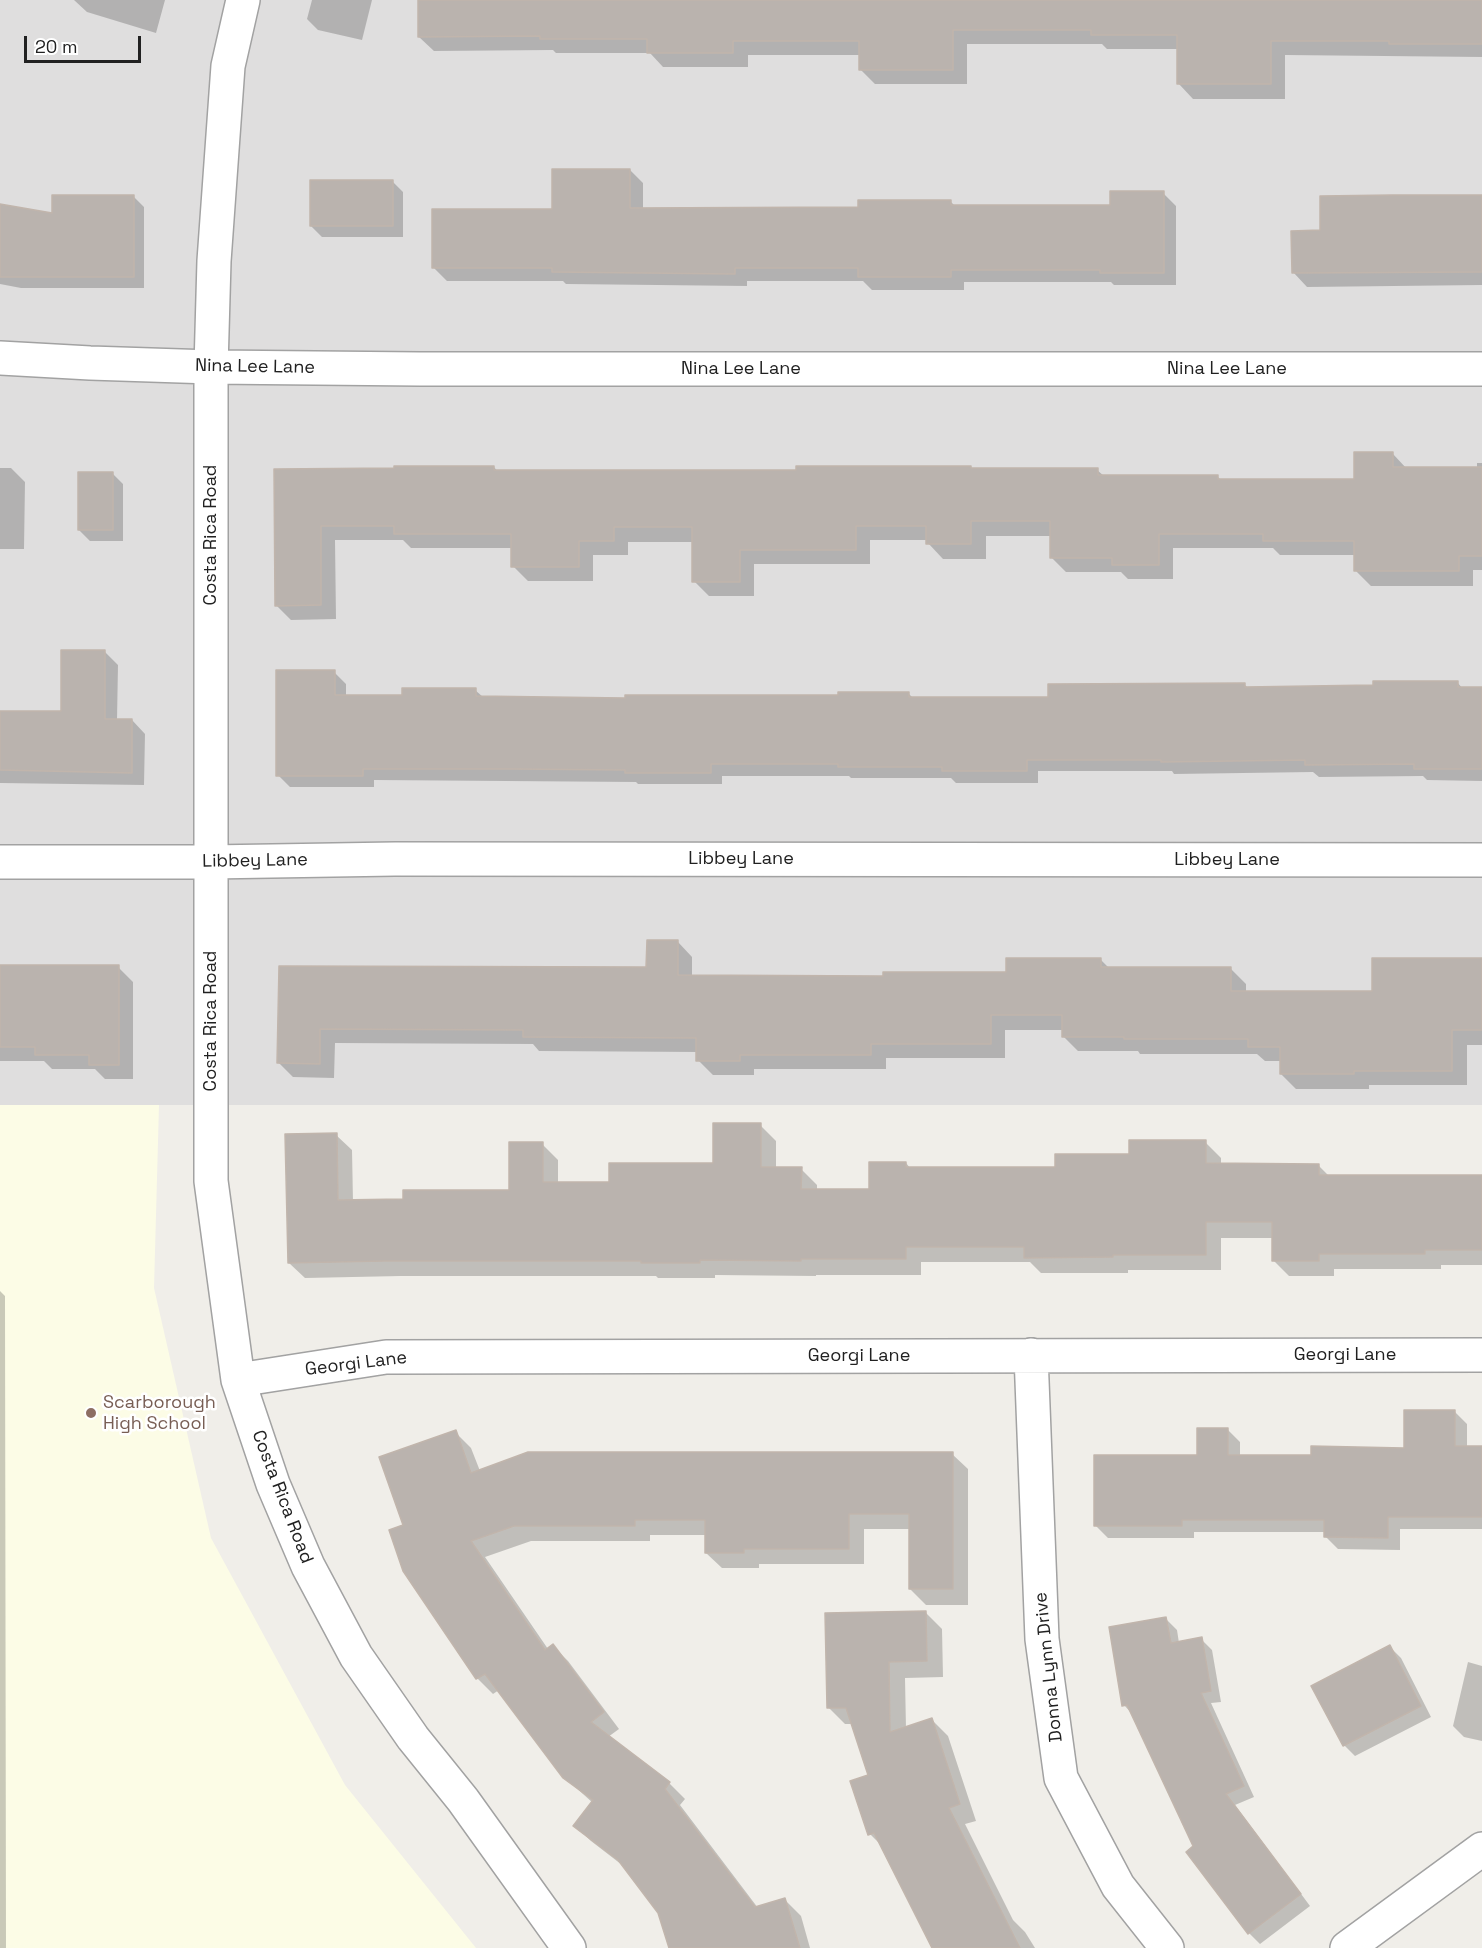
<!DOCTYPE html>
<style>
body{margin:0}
#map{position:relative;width:1482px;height:1948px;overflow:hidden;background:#f0eee9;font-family:"Space Grotesk",sans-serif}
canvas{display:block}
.scale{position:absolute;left:24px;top:36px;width:117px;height:27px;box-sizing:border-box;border:3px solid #212121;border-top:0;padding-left:8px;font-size:18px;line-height:21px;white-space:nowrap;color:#212121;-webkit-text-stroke:4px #fff;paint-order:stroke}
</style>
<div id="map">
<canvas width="1482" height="1948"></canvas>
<div class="scale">20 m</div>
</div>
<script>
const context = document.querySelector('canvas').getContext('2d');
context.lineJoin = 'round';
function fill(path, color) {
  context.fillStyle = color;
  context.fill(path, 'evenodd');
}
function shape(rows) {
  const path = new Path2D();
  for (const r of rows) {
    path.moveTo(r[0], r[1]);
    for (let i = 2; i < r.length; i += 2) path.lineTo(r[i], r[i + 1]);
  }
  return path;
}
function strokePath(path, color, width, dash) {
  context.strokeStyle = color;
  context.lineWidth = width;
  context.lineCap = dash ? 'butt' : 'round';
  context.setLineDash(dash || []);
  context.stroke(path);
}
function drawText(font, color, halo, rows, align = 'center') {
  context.font = font + ' "Space Grotesk",sans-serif';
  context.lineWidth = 5;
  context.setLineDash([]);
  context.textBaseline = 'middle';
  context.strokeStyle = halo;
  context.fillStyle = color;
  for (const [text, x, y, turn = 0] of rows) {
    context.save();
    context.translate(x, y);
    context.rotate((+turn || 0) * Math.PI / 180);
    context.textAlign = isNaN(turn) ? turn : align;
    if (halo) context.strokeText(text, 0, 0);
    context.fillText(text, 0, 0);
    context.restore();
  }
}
fill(shape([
 [0,0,1482,0,1482,1105,0,1105]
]), '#dfdede');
fill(shape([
 [0,1105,159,1105,154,1288,211,1538,345,1785,476,1948,0,1948]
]), '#fcfce6');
fill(shape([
 [74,0,165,0,156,33,87,12],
 [312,0,372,0,362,40,318,30,307,19],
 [419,0,1482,0,1482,57,1285,55,1285,99,1193,99,1179,84,1179,49,1107,49,1102,44,967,44,967,84,875,84,860,69,860,55,748,55,748,67,663,67,650,53,556,53,553,50,434,51,419,37],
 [630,170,643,183,643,210,859,208,951,202,955,206,1112,206,1163,193,1176,206,1176,285,1114,285,1111,282,964,282,964,290,872,290,863,281,747,281,747,286,566,284,563,281,447,281,434,268,553,211],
 [392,181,403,192,403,237,322,237,311,226],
 [133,196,144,207,144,288,21,288,0,284,0,205,54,215],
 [1482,196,1482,285,1307,287,1293,272,1322,232],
 [1393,454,1407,469,1477,469,1477,463,1482,463,1482,570,1473,570,1473,586,1371,586,1356,571,1356,555,1280,555,1273,548,1173,548,1173,579,1128,579,1121,572,1066,572,1051,557,1051,536,986,536,986,559,943,559,928,543,928,540,870,540,870,564,754,564,754,596,709,596,694,581,694,542,628,542,628,555,593,555,593,581,528,581,513,566,513,548,411,548,403,540,335,540,336,619,291,620,276,605,276,470,494,467,498,472,797,472,970,467,973,470,1097,470,1104,476,1217,476,1222,481,1356,481],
 [0,468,11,468,25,482,24,549,0,549],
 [112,473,123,484,123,541,90,541,79,530],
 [105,652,118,665,117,720,132,720,145,734,144,785,0,783,0,713,63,713],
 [334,672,346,684,346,696,403,696,475,690,483,697,626,699,839,696,908,693,914,699,1050,699,1245,685,1248,688,1375,686,1457,682,1463,689,1482,689,1482,781,1427,780,1423,776,1319,777,1313,772,1174,774,1172,771,1038,771,1038,783,956,783,951,778,851,778,849,776,722,776,722,784,638,784,636,782,374,780,374,787,290,787,278,775],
 [678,942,692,957,692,976,885,978,1008,973,1101,960,1110,969,1231,969,1246,984,1246,993,1374,993,1482,959,1482,1045,1467,1045,1467,1085,1369,1085,1369,1089,1296,1089,1281,1074,1281,1061,1265,1061,1257,1054,1140,1054,1138,1051,1078,1051,1063,1036,1063,1030,1005,1030,1005,1058,886,1058,886,1069,754,1069,754,1075,713,1075,698,1060,698,1052,539,1051,533,1044,335,1043,334,1078,293,1077,278,1062,280,968,648,969],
 [0,967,118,967,133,982,133,1079,105,1079,95,1069,52,1069,44,1061,0,1061],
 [760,1125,776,1141,776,1169,801,1169,817,1185,817,1190,871,1190,906,1163,911,1169,1057,1169,1205,1142,1221,1158,1221,1165,1319,1166,1330,1177,1482,1177,1482,1265,1441,1265,1441,1269,1334,1269,1334,1276,1289,1276,1273,1260,1274,1238,1221,1238,1221,1270,1128,1270,1128,1273,1041,1273,1030,1262,921,1262,921,1275,816,1275,816,1276,715,1275,715,1278,658,1278,656,1276,401,1276,305,1278,289,1263,336,1135,352,1150,353,1202,405,1201,511,1192,542,1144,558,1160,558,1184,611,1184,714,1164],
 [0,1291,5,1296,6,1948,0,1948],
 [1455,1412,1467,1424,1467,1448,1482,1448,1482,1529,1400,1529,1400,1550,1338,1549,1325,1536,1325,1532,1194,1532,1194,1538,1108,1538,1095,1525,1198,1457,1228,1430,1240,1442,1240,1457,1312,1457,1405,1449],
 [455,1432,471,1448,480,1471,952,1454,968,1469,968,1605,926,1605,910,1589,910,1529,864,1529,864,1564,759,1564,759,1568,722,1568,706,1553,706,1535,650,1535,650,1541,531,1541,485,1557,548,1649,553,1646,568,1661,619,1729,608,1737,669,1783,685,1799,680,1805,758,1908,785,1900,801,1916,810,1948,670,1948,660,1913,626,1868,591,1841,575,1826,593,1803,564,1777,499,1690,493,1694,477,1678,404,1570,405,1526],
 [926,1613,942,1629,943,1677,905,1678,906,1729,932,1720,948,1736,976,1821,965,1824,1013,1920,1025,1932,1035,1948,933,1948,883,1847,870,1834,870,1776,853,1724,845,1724,828,1707],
 [1166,1619,1177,1630,1179,1643,1201,1639,1212,1650,1221,1702,1211,1703,1254,1797,1235,1805,1310,1906,1260,1944,1249,1933,1195,1847,1133,1715,1124,1705],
 [1390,1647,1401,1658,1431,1717,1355,1756,1344,1745],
 [1468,1662,1482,1666,1482,1741,1464,1737,1453,1726]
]), '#0003');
const building = shape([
 [418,0,1482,0,1482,44,1389,44,1389,41,1271,41,1271,84,1177,84,1177,35,1091,35,1091,30,953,30,953,70,859,70,859,41,733,41,733,53,647,53,647,39,540,39,540,36,418,37,418,0],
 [552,169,630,169,630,208,858,207,858,200,951,200,951,205,1110,205,1110,191,1164,191,1164,273,1100,273,1100,270,951,270,951,277,858,277,858,268,735,268,735,274,552,272,552,268,432,268,432,209,552,209,552,169],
 [310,180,393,180,393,226,310,226,310,180],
 [52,195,134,195,134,277,0,277,0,204,52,213,52,195],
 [1392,195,1482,195,1482,272,1292,273,1291,231,1320,230,1320,196,1392,195],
 [1354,452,1393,452,1393,467,1482,467,1482,556,1459,556,1459,571,1354,571,1354,541,1263,541,1263,534,1159,534,1159,565,1112,565,1112,558,1050,558,1050,521,971,521,971,544,926,544,926,526,856,526,856,550,740,550,740,582,692,582,692,527,614,527,614,541,579,541,579,567,511,567,511,534,394,534,394,526,321,526,321,605,275,606,274,469,394,468,394,466,494,466,494,470,796,470,796,466,971,466,971,468,1098,468,1098,475,1218,475,1218,479,1354,479,1354,452],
 [78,472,113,472,113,530,78,530,78,472],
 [61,650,105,650,105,719,132,719,132,773,0,770,0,711,61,711,61,650],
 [276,670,335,670,335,695,402,695,402,688,476,688,476,696,625,698,625,695,838,695,838,692,909,692,909,697,1048,697,1048,684,1245,683,1245,687,1373,685,1373,681,1458,681,1458,687,1482,687,1482,769,1414,769,1414,764,1305,765,1305,760,1161,762,1161,760,1027,760,1027,771,942,771,942,767,838,767,838,764,711,764,711,773,625,773,625,770,512,769,363,769,363,776,276,776,276,670],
 [647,940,678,940,678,975,883,976,883,972,1006,972,1006,958,1101,958,1101,967,1231,967,1231,991,1372,991,1372,958,1482,958,1482,1030,1452,1030,1452,1071,1354,1071,1354,1074,1280,1074,1280,1047,1248,1047,1248,1039,1124,1039,1124,1037,1062,1037,1062,1015,991,1015,991,1044,871,1044,871,1055,740,1055,740,1061,696,1061,696,1038,523,1037,523,1030,320,1029,320,1064,277,1063,279,966,646,967,647,940],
 [0,965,119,965,119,1065,89,1065,89,1055,35,1055,35,1047,0,1047,0,965],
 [713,1123,761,1123,761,1167,802,1167,801,1189,869,1189,869,1162,906,1162,906,1167,1055,1167,1055,1154,1129,1154,1129,1140,1206,1140,1206,1163,1319,1164,1319,1175,1482,1175,1482,1250,1425,1250,1425,1254,1319,1254,1319,1261,1272,1261,1272,1222,1206,1222,1206,1255,1113,1255,1113,1257,1024,1258,1024,1247,906,1247,906,1259,801,1259,801,1261,700,1260,700,1263,641,1263,641,1261,385,1261,288,1263,285,1134,337,1133,338,1200,403,1199,403,1190,509,1190,509,1142,543,1142,543,1182,609,1182,609,1163,713,1163,713,1123],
 [1404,1410,1455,1410,1455,1446,1482,1446,1482,1517,1388,1517,1388,1538,1324,1537,1324,1520,1182,1520,1182,1526,1094,1526,1094,1455,1197,1455,1197,1428,1228,1428,1228,1455,1311,1455,1311,1446,1404,1448,1404,1410],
 [456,1430,471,1473,528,1452,953,1452,953,1589,909,1589,909,1514,849,1514,849,1549,744,1549,744,1553,705,1553,705,1520,635,1520,635,1526,514,1526,471,1541,545,1650,553,1644,604,1712,591,1722,670,1782,665,1789,755,1907,785,1898,800,1948,669,1948,658,1913,618,1860,573,1826,593,1800,563,1778,485,1674,476,1679,403,1571,389,1530,403,1525,379,1457,456,1430],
 [926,1611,927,1661,889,1662,890,1732,932,1718,960,1804,949,1808,1020,1948,932,1948,874,1833,868,1835,850,1781,868,1775,846,1708,827,1708,825,1613,926,1611],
 [1166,1617,1171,1643,1202,1637,1211,1691,1201,1693,1244,1786,1226,1794,1301,1894,1248,1934,1186,1852,1193,1846,1127,1705,1122,1706,1109,1627,1166,1617],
 [1390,1645,1421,1706,1343,1746,1311,1686,1390,1645]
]);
fill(building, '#bab3ae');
strokePath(building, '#c1b5ac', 1.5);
const minor = shape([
 [243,0,228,66,214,261,211,367,211,1181,238,1380,273,1484,308,1566,356,1656,413,1738,463,1800,569,1948],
 [0,358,90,363,211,367,420,369,1482,369],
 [0,862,210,862,395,859,1482,860],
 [1031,1355,1042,1639,1061,1778,1118,1886,1167,1948],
 [238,1380,386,1357,1482,1355],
 [1347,1948,1482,1849]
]);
strokePath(minor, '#a2a2a2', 36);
strokePath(minor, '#fff', 33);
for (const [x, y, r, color] of [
 [91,1413,6,"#8d6e63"]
]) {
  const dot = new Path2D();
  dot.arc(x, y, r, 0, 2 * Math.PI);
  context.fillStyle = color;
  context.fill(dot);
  strokePath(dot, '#fff', 2);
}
drawText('18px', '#212121', '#fff', [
 ["Nina Lee Lane",255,367,1],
 ["Nina Lee Lane",741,369],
 ["Nina Lee Lane",1227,369],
 ["Costa Rica Road",211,535,-90],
 ["Libbey Lane",741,859],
 ["Libbey Lane",1227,860],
 ["Libbey Lane",255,861,-1],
 ["Costa Rica Road",211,1021,-90],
 ["Georgi Lane",1345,1355],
 ["Georgi Lane",859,1356],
 ["Georgi Lane",356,1364,-7],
 ["Costa Rica Road",282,1497,69],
 ["Donna Lynn Drive",1049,1667,-96]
]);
drawText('18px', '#785e54', '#fff', [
 ["Scarborough",103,1403],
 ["High School",103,1424]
], 'left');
</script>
